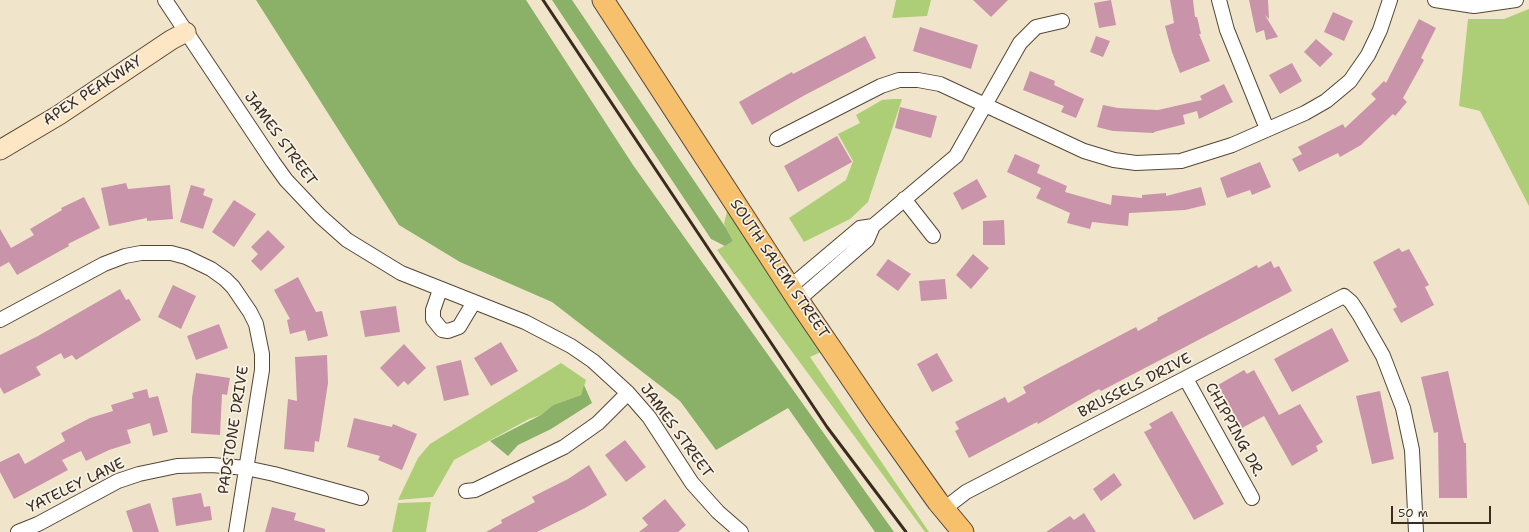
<!DOCTYPE html>
<style>
body{margin:0}
#map{position:relative;width:1529px;height:532px;overflow:hidden;background:#f0e5ca;font-family:"Shantell Sans",sans-serif}
canvas{display:block}
.scale{position:absolute;left:1391px;top:506px;width:100px;height:18px;box-sizing:border-box;border:2px solid #3b2a1e;border-top:0;padding-left:5px;font-size:12px;line-height:14px;white-space:nowrap;color:#3b2a1e;-webkit-text-stroke:3px #f7f3e8;paint-order:stroke}
</style>
<div id="map">
<canvas width="1529" height="532"></canvas>
<div class="scale">50 m</div>
</div>
<script>
const context = document.querySelector('canvas').getContext('2d');
context.lineJoin = 'round';
function fill(path, color) {
  context.fillStyle = color;
  context.fill(path, 'evenodd');
}
function shape(rows) {
  const path = new Path2D();
  for (const r of rows) {
    path.moveTo(r[0], r[1]);
    for (let i = 2; i < r.length; i += 2) path.lineTo(r[i], r[i + 1]);
  }
  return path;
}
function strokePath(path, color, width, dash) {
  context.strokeStyle = color;
  context.lineWidth = width;
  context.lineCap = dash ? 'butt' : 'round';
  context.setLineDash(dash || []);
  context.stroke(path);
}
function drawText(font, color, halo, rows, align = 'center') {
  context.font = font + ' "Shantell Sans",sans-serif';
  context.lineWidth = 3.5;
  context.setLineDash([]);
  context.textBaseline = 'middle';
  context.strokeStyle = halo;
  context.fillStyle = color;
  for (const [text, x, y, turn = 0] of rows) {
    context.save();
    context.translate(x, y);
    context.rotate((+turn || 0) * Math.PI / 180);
    context.textAlign = isNaN(turn) ? turn : align;
    if (halo) context.strokeText(text, 0, 0);
    context.fillText(text, 0, 0);
    context.restore();
  }
}
fill(shape([
 [896,0,931,0,927,16,892,18],
 [1529,9,1529,206,1480,111,1459,106,1468,19,1504,19],
 [893,99,902,99,868,202,850,219,804,242,789,218,846,180,853,161,838,134,860,123,856,115,882,100],
 [728,207,823,351,810,357,929,532,925,532,717,250,733,241,724,224],
 [561,363,586,380,581,395,553,405,541,415,529,419,454,460,433,497,398,500,418,458,430,444],
 [431,502,426,532,392,532,398,503]
]), '#adce76');
fill(shape([
 [256,0,526,0,633,165,894,532,875,532,788,408,716,450,680,401,552,302,460,262,399,225],
 [552,0,572,0,726,228,733,241,725,246,711,239],
 [584,385,592,403,551,429,518,445,508,456,490,441,541,415,553,405,581,395]
]), '#8ab167');
fill(shape([
 [973,0,1008,0,991,17],
 [1111,0,1116,25,1099,28,1094,3],
 [1170,0,1193,0,1195,17,1197,17,1201,34,1199,34,1210,61,1180,73,1172,52,1165,26,1174,23],
 [1249,0,1268,0,1269,19,1265,15,1278,37,1266,40,1264,30,1256,33],
 [1333,12,1353,21,1344,41,1324,32],
 [1419,19,1436,28,1421,58,1424,60,1403,98,1407,102,1395,116,1393,114,1361,145,1340,157,1338,153,1299,172,1292,159,1302,154,1298,147,1343,124,1345,128,1376,99,1371,94,1384,81,1386,83],
 [920,27,978,45,971,69,913,51],
 [865,36,876,58,805,95,752,125,739,102,792,72,793,74],
 [1096,36,1110,41,1103,57,1090,52],
 [1316,39,1333,54,1320,67,1304,52],
 [1292,63,1302,81,1280,94,1269,75],
 [1030,71,1055,81,1054,85,1084,99,1076,118,1061,112,1064,106,1023,90],
 [1224,84,1233,102,1199,119,1197,111,1183,115,1185,124,1154,132,1154,133,1113,131,1097,127,1103,105,1118,108,1158,110,1202,100,1200,96],
 [900,107,937,116,931,138,895,128],
 [837,136,852,162,798,192,784,166],
 [1015,154,1040,165,1037,173,1067,186,1065,192,1111,205,1112,195,1142,198,1142,195,1166,193,1166,196,1201,187,1206,205,1185,210,1129,213,1128,226,1092,222,1090,229,1067,223,1070,213,1036,198,1041,188,1007,172],
 [1260,162,1271,187,1252,195,1250,190,1227,198,1220,178],
 [977,179,987,197,962,210,953,193],
 [126,183,128,189,170,185,173,219,147,221,147,218,109,226,101,188],
 [191,185,205,189,203,195,213,199,203,229,180,222],
 [84,197,100,228,68,244,69,246,17,275,9,262,0,267,0,229,11,248,34,235,30,229,62,210,61,208],
 [234,200,256,214,234,247,212,232],
 [1004,220,1005,245,983,245,983,221],
 [268,230,285,247,261,271,251,261,258,254,251,247],
 [1399,248,1402,252,1409,249,1429,285,1425,287,1434,305,1401,323,1393,309,1397,307,1373,262],
 [973,254,989,268,971,289,956,275],
 [888,259,911,274,898,291,876,275],
 [1271,261,1274,268,1279,266,1292,291,1101,391,1099,389,1038,424,1037,422,969,458,955,431,959,429,955,422,1005,397,1008,403,1026,393,1023,387,1060,367,1136,327,1138,331,1158,320,1157,318,1233,278,1257,265,1258,268],
 [298,277,316,312,322,311,328,336,308,341,305,330,290,334,287,320,290,319,274,290],
 [945,279,947,299,921,301,919,281],
 [173,285,196,296,181,329,158,317],
 [120,289,126,300,129,299,141,320,76,360,72,355,64,359,61,353,36,367,41,375,4,394,0,387,0,355,38,336],
 [396,306,400,332,365,337,360,311],
 [219,324,228,348,196,360,187,336],
 [1332,328,1349,361,1292,392,1274,359],
 [501,342,518,371,491,386,474,358],
 [404,344,426,368,408,385,404,381,398,387,380,368],
 [937,353,953,381,932,392,917,364],
 [327,355,328,383,319,442,315,441,314,452,284,449,288,399,297,401,295,357],
 [461,360,469,395,444,401,436,366],
 [1244,370,1247,374,1254,370,1279,415,1300,404,1323,442,1316,446,1318,451,1292,466,1264,416,1242,428,1218,385],
 [1448,371,1464,443,1466,443,1467,498,1439,498,1438,432,1434,433,1421,377],
 [196,373,230,378,227,395,222,394,220,435,191,433,192,398],
 [147,389,149,398,158,396,168,432,153,436,150,423,127,430,131,443,109,450,86,461,81,451,62,460,68,470,14,499,0,472,0,462,19,453,25,464,65,441,61,433,90,418,113,411,111,405,134,398,132,393],
 [1380,391,1394,459,1372,464,1356,396],
 [1172,411,1224,504,1194,520,1144,432,1152,428,1149,424],
 [354,418,392,427,393,424,417,434,402,470,378,460,380,456,347,447],
 [625,440,646,467,626,482,605,455],
 [589,465,607,495,585,508,537,532,486,532,502,523,501,520,535,502,532,497,568,479],
 [1114,473,1122,485,1101,501,1093,489],
 [201,493,204,507,210,506,212,520,176,526,172,498],
 [665,499,686,525,678,532,639,532,648,525,642,518],
 [150,503,159,532,133,532,126,511],
 [272,507,296,513,294,520,325,529,325,532,265,532],
 [1084,513,1096,532,1046,532,1070,516,1074,520]
]), '#c993aa');
const minor = shape([
 [165,0,273,162,286,180,320,216,347,240,401,273,525,322,571,346,593,361,628,393,649,417,692,483,718,512,741,532],
 [1219,0,1227,30,1267,129],
 [1435,0,1474,6,1516,0],
 [777,139,881,86,899,80,918,80,940,84,1084,151,1114,160,1136,163,1181,161,1232,145,1305,113,1326,101,1350,81,1368,55,1380,30,1390,0],
 [904,199,933,236],
 [790,287,860,228,873,226],
 [440,290,433,310,433,319,442,330,448,331,459,327,474,302],
 [798,300,867,240,873,226,956,156,1020,43,1036,27,1062,21],
 [0,320,104,264,125,256,141,253,171,253,186,257,211,269,225,279,233,287,250,312,256,324,262,354,262,370,236,532],
 [1186,379,1252,498],
 [466,491,475,490,564,447,598,423,628,393],
 [944,509,966,492,1344,296,1351,302,1359,314,1383,356,1403,408,1412,450,1416,532],
 [18,532,38,524,118,481,139,474,177,466,212,465,246,468,274,474,361,498]
]);
const secondary = shape([
 [0,150,59,115,171,40,186,32]
]);
const primary = shape([
 [603,0,798,300,877,416,938,502,963,532]
]);
strokePath(minor, '#564638', 16);
strokePath(secondary, '#564638', 21);
strokePath(primary, '#564638', 23);
strokePath(minor, '#fff', 14);
strokePath(secondary, '#fce6c4', 19);
strokePath(primary, '#f7c06c', 21);
strokePath(shape([
 [543,0,827,427,906,532]
]), '#3b2a1e', 3);
drawText('15px', '#3b2a1e', '#f7f3e8', [
 ["APEX PEAKWAY",93,91,-33],
 ["JAMES STREET",280,139,54],
 ["SOUTH SALEM STREET",779,269,56],
 ["BRUSSELS DRIVE",1135,386,-27],
 ["PADSTONE DRIVE",234,430,-81],
 ["CHIPPING DR.",1234,430,61],
 ["JAMES STREET",676,431,54],
 ["YATELEY LANE",76,486,-26]
]);
</script>
